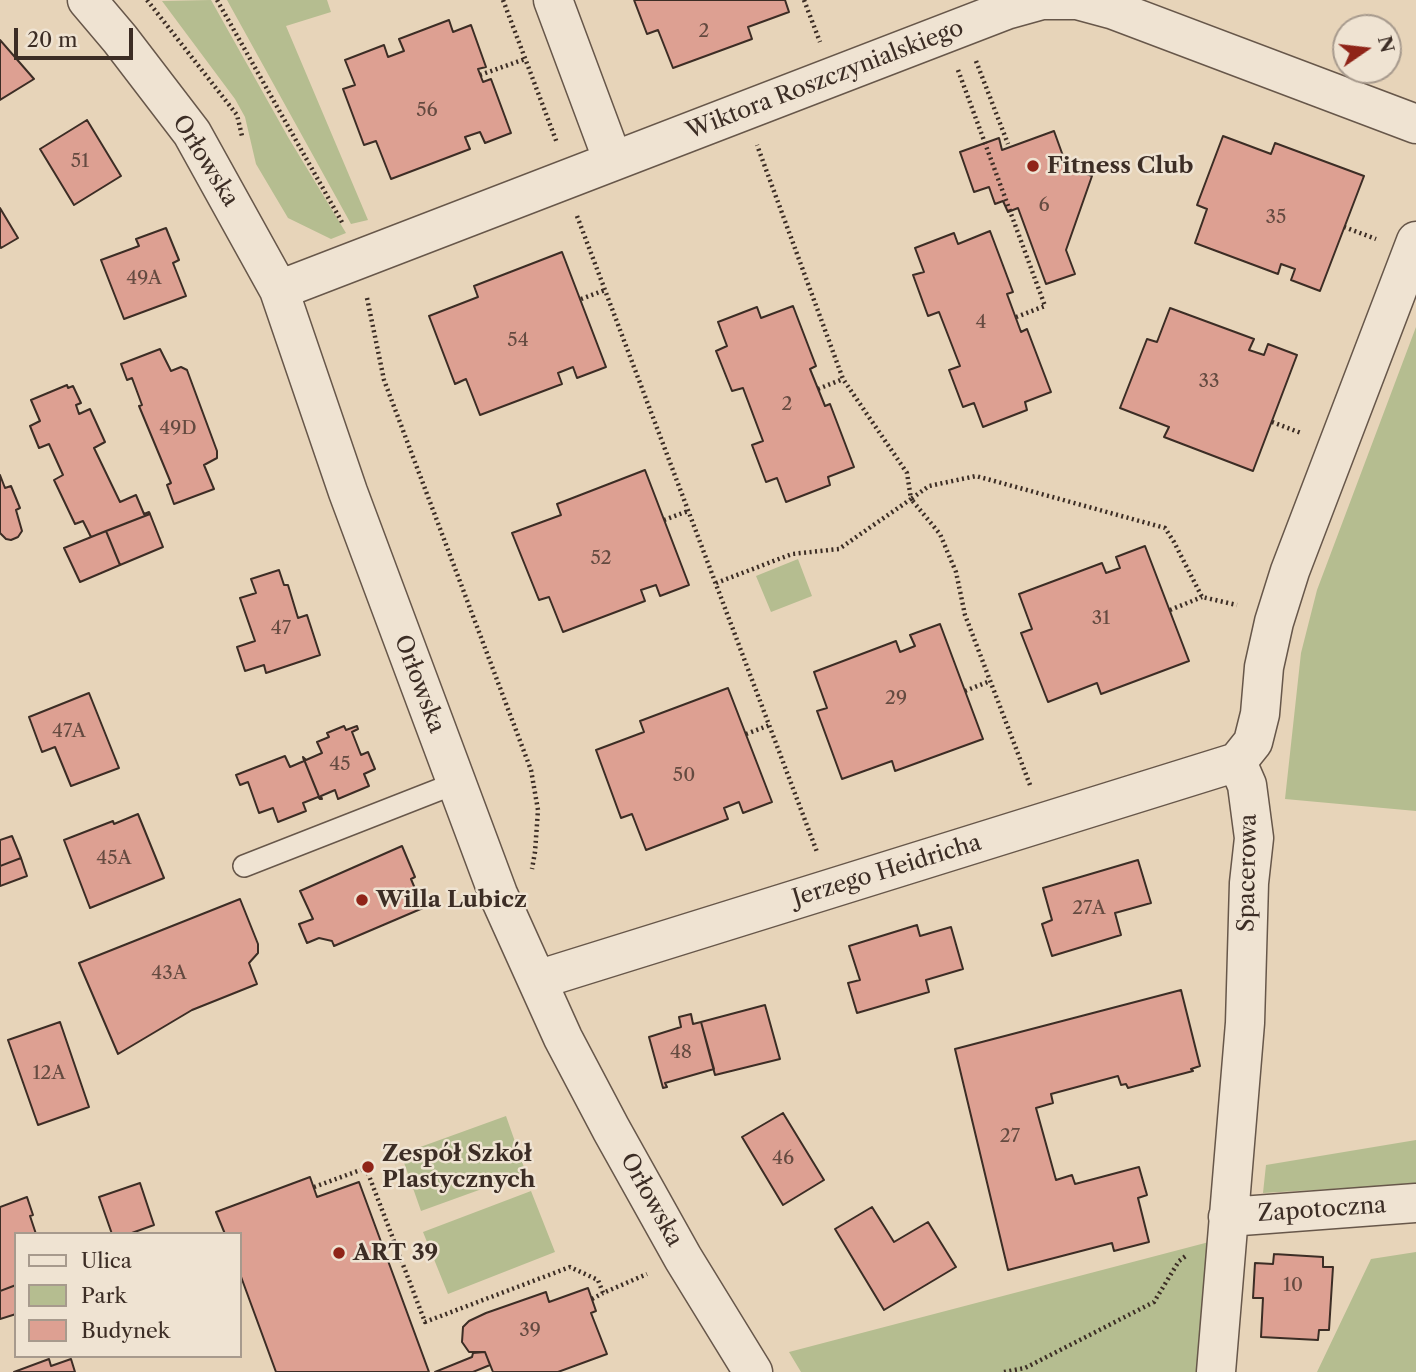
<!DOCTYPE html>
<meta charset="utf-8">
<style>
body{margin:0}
#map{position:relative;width:1416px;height:1372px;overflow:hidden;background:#e7d4b9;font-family:"Libre Caslon Text",serif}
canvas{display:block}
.legend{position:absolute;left:14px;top:1232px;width:228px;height:126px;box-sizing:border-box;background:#efe3d2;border:2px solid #a79a8d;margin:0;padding:9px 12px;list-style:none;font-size:21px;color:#3c2d25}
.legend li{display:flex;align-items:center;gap:14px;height:35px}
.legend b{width:35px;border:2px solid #a79a8d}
.north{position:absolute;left:1332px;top:14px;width:70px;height:70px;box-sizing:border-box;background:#efe3d2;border:2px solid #a79a8d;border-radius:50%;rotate:76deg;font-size:19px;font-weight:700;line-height:28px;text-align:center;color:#3c2d25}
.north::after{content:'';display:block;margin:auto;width:24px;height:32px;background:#8f2418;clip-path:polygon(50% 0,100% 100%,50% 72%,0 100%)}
.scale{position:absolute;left:14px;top:28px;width:119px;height:32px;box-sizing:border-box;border:4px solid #3c2d25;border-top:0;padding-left:9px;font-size:21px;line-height:24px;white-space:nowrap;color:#3c2d25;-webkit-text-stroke:5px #efe3d2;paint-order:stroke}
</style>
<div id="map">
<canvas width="1416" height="1372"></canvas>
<ul class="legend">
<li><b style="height:9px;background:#efe3d2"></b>Ulica</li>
<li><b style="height:19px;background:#b5bd90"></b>Park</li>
<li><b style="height:19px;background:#dda092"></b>Budynek</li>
</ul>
<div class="north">N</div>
<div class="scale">20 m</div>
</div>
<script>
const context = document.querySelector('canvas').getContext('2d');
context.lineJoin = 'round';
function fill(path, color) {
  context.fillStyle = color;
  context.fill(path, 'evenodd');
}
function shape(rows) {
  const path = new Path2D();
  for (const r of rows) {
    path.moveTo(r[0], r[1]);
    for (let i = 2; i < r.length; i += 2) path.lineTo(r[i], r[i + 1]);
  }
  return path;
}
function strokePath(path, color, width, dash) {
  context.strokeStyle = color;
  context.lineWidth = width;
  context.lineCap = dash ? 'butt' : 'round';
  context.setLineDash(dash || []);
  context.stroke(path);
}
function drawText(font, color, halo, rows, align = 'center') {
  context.font = font + ' "Libre Caslon Text",serif';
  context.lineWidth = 5;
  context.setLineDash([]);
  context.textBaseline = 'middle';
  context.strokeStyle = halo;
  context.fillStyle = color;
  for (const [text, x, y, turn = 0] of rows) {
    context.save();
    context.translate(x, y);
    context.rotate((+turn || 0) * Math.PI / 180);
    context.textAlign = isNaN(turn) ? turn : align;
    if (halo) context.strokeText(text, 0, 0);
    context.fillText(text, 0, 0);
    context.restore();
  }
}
fill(shape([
 [211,0,288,137,346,233,331,239,288,218,256,164,245,117,235,99,162,1],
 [227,0,327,0,331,12,286,26,368,220,351,224],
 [1416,327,1416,811,1285,799,1301,653,1317,590],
 [798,559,812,596,771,612,756,576],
 [506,1116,526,1173,421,1211,401,1154],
 [1416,1140,1416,1184,1263,1193,1266,1165],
 [531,1191,555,1252,448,1294,423,1232],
 [1209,1242,1200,1372,801,1372,789,1352],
 [1416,1252,1416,1372,1317,1372,1371,1259]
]), '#b5bd90');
const building = shape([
 [634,0,785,0,789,12,748,27,752,39,673,68,658,30,647,34,634,0],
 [449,20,453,32,471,25,486,67,478,69,483,82,491,79,511,133,485,143,480,132,465,137,470,149,391,179,376,141,364,145,343,89,355,85,345,60,384,45,388,57,404,51,399,39,449,20],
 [0,40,34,79,0,100,0,40],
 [87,120,121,176,74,205,40,149,87,120],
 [1054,131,1067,167,1092,176,1066,250,1075,274,1046,284,1018,208,1008,212,1003,201,995,204,989,187,974,192,960,152,999,138,1002,150,1054,131],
 [1223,136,1271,154,1275,143,1364,176,1320,291,1291,280,1295,269,1281,264,1278,274,1195,243,1207,209,1197,205,1223,136],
 [0,208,18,238,1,248,0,246,0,208],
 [166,228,179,260,173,263,186,296,124,319,101,260,139,246,136,239,166,228],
 [990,231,1013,292,1007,294,1021,332,1027,329,1051,392,1025,402,1027,410,983,427,974,403,963,407,949,370,960,366,939,312,928,316,913,275,924,272,915,248,954,233,958,244,990,231],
 [562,252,606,367,577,378,573,367,558,373,562,384,480,415,466,379,455,384,429,316,478,297,474,286,562,252],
 [793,306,816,366,810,369,825,406,830,404,854,467,828,477,830,485,786,502,777,478,766,482,752,445,763,441,743,388,732,391,716,351,727,346,718,322,757,307,761,318,793,306],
 [1170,308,1254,339,1249,350,1264,355,1268,344,1297,355,1253,471,1164,437,1169,427,1120,408,1147,339,1157,342,1170,308],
 [160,349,171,371,181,367,187,370,217,451,217,458,204,465,214,489,174,504,167,485,171,483,139,406,142,405,132,378,127,380,121,364,160,349],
 [67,385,68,388,73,386,81,403,76,405,79,414,90,409,105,442,94,448,120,502,136,495,144,514,149,512,150,514,91,537,83,521,75,524,54,480,63,475,49,444,39,448,30,426,40,421,31,400,67,385],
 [645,470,689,585,660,596,656,585,641,590,645,601,563,632,549,597,539,600,512,533,561,515,557,504,645,470],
 [0,475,5,488,11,486,20,508,16,510,22,531,18,537,11,540,6,539,0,533,0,475],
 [150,514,163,547,120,565,106,531,150,514],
 [106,531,120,565,80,582,64,548,106,531],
 [1145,546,1189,661,1101,694,1097,683,1048,702,1021,633,1032,629,1019,594,1102,563,1106,573,1120,568,1116,557,1145,546],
 [279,570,284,585,288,585,298,618,307,615,320,655,266,673,264,665,245,671,237,647,255,641,240,598,256,593,251,579,279,570],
 [940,624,983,739,895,771,892,761,842,779,817,711,827,708,814,672,896,641,900,652,915,646,910,635,940,624],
 [728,688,772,802,743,813,739,802,724,808,728,819,646,850,632,814,621,818,596,750,644,732,640,721,728,688],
 [89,693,119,768,71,786,55,747,42,752,29,717,89,693],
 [344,726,346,730,357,726,358,729,352,732,361,755,368,752,375,769,364,774,369,786,338,799,335,790,321,796,322,799,320,799,303,757,306,760,322,753,317,742,329,737,327,733,344,726],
 [285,756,290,767,304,761,303,757,320,799,318,797,303,803,306,811,278,822,273,808,259,813,248,782,240,785,236,775,285,756],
 [138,814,164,878,90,908,64,840,113,821,114,824,138,814],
 [12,836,21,858,0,866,0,840,12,836],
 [402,846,415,877,411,879,423,908,334,946,332,941,319,938,307,943,299,924,313,919,300,891,402,846],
 [21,858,27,876,0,886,0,866,21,858],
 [1138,860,1151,903,1115,913,1121,935,1052,956,1042,924,1052,920,1043,888,1138,860],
 [240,899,258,944,258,953,249,963,257,984,192,1010,118,1054,79,963,240,899],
 [917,925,920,936,951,927,963,969,926,980,929,992,857,1013,848,983,860,980,849,946,917,925],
 [1181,990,1200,1066,1191,1069,1193,1071,1128,1088,1126,1084,1121,1085,1118,1076,1051,1094,1053,1103,1036,1108,1056,1180,1072,1175,1075,1184,1139,1167,1147,1195,1138,1198,1149,1242,1114,1251,1112,1243,1008,1270,955,1049,1181,990],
 [765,1005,780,1059,715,1075,701,1022,765,1005],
 [691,1014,693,1024,701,1022,714,1069,665,1083,667,1087,663,1088,649,1037,681,1027,679,1017,691,1014],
 [60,1022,89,1107,38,1125,8,1040,60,1022],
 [783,1113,824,1180,783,1205,742,1137,783,1113],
 [310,1177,317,1197,359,1182,429,1372,276,1372,240,1274,240,1234,225,1234,216,1212,310,1177],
 [140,1183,154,1225,129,1234,112,1234,99,1197,140,1183],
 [27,1197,33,1215,30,1216,36,1234,16,1234,16,1285,0,1291,0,1207,27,1197],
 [872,1207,894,1242,928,1222,956,1267,884,1310,835,1229,872,1207],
 [1274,1254,1323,1257,1323,1267,1333,1267,1329,1330,1319,1330,1318,1340,1261,1337,1263,1298,1253,1298,1255,1263,1273,1264,1274,1254],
 [16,1285,16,1314,0,1319,0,1291,16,1285],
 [588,1288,596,1311,591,1313,607,1354,558,1372,493,1372,485,1352,469,1352,462,1342,463,1327,469,1321,486,1313,546,1292,549,1302,588,1288],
 [485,1352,490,1365,473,1372,435,1372,472,1357,473,1353,485,1352],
 [49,1359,51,1366,71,1359,75,1372,14,1372,49,1359]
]);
fill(building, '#dda092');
strokePath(building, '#3c2d25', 2);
const service = shape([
 [244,866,456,783]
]);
const minor = shape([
 [87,0,120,39,192,133,279,290,348,492,498,894,563,1038,611,1129,683,1258,753,1372],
 [553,0,613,161],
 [279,290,1006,10,1042,0,1077,0,1114,10,1416,124],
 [1237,762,1253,742,1260,714,1264,667,1274,622,1290,571,1416,241],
 [537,980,1237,762],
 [1228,1217,1416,1203],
 [1216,1372,1245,1023,1249,883,1254,838,1247,785,1237,762]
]);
strokePath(service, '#67574a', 24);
strokePath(minor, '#67574a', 41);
strokePath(shape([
 [147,0,237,115,242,136],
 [217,0,343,224],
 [503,0,557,143],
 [804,0,820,42],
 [976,61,1008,144],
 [958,70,1045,306,1016,317],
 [480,75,525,59],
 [577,216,817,852],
 [1344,227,1376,239],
 [367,298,384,380,531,770,538,810,535,852,532,869],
 [581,299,605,290],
 [818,389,843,379],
 [1272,422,1301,433],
 [664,520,688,511],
 [716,583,792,554,839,549,911,499,907,473,843,379,757,145],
 [1170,610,1202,597],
 [965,691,990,681],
 [746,734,770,725],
 [1030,785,965,615,956,572,940,534,911,499,929,486,976,476,1165,528,1174,542,1202,597,1237,605],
 [314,1187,366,1168,425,1322,570,1267,598,1280,603,1293,647,1274],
 [592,1299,603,1293],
 [1004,1372,1025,1368,1154,1302,1179,1261,1187,1255]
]), '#3c2d25', 4.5, [2, 3.5]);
strokePath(service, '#efe3d2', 21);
strokePath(minor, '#efe3d2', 38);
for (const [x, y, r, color] of [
 [1033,166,7,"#8f2418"],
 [362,900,7,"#8f2418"],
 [368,1167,7,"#8f2418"],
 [339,1253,7,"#8f2418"]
]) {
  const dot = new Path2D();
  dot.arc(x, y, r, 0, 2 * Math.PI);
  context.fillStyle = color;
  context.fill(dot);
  strokePath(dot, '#efe3d2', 2.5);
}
drawText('19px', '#644a40', null, [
 ["2",704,32],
 ["56",427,111],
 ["51",80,162],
 ["6",1044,206],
 ["35",1276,218],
 ["49A",144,279],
 ["4",981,323],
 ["54",518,341],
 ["33",1209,382],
 ["2",787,405],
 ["49D",178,429],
 ["52",601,559],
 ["31",1101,619],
 ["47",281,629],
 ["29",896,699],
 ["47A",69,732],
 ["45",340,765],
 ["50",684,776],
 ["45A",114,859],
 ["27A",1089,909],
 ["43A",169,974],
 ["48",681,1053],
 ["12A",49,1074],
 ["27",1010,1137],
 ["46",783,1159],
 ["10",1293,1286],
 ["39",530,1331]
]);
drawText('23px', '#3c2d25', '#efe3d2', [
 ["Wiktora Roszczynialskiego",825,80,-21],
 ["Orłowska",205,161,58],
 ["Orłowska",419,684,69],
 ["Jerzego Heidricha",887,871,-17],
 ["Spacerowa",1248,873,-89],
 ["Orłowska",651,1200,61],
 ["Zapotoczna",1322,1210,-4]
]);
drawText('bold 23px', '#3c2d25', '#efe3d2', [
 ["Fitness Club",1047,166],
 ["Willa Lubicz",376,900],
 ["Zespół Szkół",382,1154],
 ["Plastycznych",382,1180],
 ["ART 39",353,1253]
], 'left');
</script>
